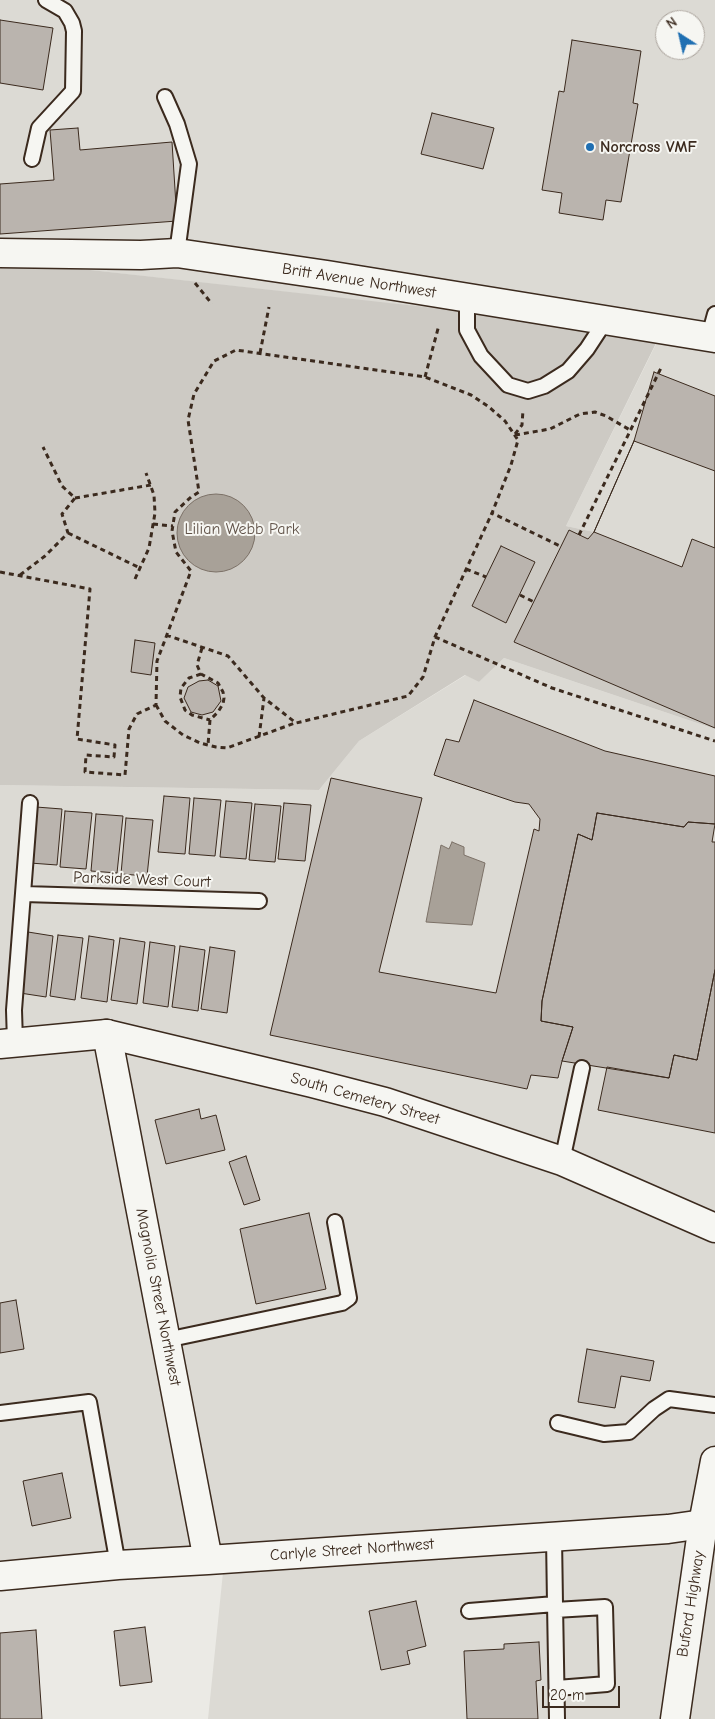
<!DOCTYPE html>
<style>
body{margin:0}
#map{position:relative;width:715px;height:1719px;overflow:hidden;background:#ebeae5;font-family:"Comic Neue",sans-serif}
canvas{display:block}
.north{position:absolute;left:655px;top:10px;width:50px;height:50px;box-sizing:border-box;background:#f6f6f2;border:1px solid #aba49d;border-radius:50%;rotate:325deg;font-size:14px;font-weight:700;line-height:20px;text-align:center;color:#3b2a1e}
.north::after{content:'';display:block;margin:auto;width:18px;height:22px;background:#1f6fb2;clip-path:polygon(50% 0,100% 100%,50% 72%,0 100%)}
.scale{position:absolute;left:542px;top:1686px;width:78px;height:22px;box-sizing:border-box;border:2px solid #3b2a1e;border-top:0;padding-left:6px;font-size:15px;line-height:18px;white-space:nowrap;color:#3b2a1e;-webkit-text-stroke:4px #f6f6f2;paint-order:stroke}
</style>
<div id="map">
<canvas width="715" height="1719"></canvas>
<div class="north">N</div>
<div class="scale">20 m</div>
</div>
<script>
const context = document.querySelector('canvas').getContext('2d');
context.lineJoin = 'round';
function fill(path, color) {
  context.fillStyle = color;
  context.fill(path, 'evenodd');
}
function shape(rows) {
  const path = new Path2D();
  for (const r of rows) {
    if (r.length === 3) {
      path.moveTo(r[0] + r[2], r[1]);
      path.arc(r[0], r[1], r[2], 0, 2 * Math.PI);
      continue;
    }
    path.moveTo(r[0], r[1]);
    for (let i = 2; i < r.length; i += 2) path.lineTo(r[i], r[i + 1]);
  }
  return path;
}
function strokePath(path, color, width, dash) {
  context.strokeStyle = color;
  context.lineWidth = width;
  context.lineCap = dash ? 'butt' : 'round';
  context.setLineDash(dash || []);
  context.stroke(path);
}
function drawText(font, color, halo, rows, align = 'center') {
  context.font = font + ' "Comic Neue",sans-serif';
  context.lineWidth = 4;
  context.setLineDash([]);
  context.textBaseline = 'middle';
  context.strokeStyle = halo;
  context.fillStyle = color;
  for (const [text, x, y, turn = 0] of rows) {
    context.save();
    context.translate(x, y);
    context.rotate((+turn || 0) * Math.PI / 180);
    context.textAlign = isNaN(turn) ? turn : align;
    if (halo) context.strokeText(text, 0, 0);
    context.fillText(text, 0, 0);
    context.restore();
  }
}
fill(shape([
 [0,0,715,0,715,587,594,532,566,526,661,334,0,260],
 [665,20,695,20,695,50,665,50],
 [504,658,715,729,715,1719,208,1719,226,1543,0,1572,0,785,319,790,359,741,466,675,479,682]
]), '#dcdad4');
fill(shape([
 [0,260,661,333,566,526,594,532,715,587,715,729,504,658,479,682,465,675,359,741,319,790,0,785]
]), '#cdcac4');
const water = shape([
 [216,533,39],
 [452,842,464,847,464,855,485,863,472,925,426,922,441,845,449,849,452,842]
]);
fill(water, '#a8a198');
strokePath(water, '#7c7167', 1);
const building = shape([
 [0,20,53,28,43,90,0,83,0,20],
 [572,40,641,51,633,103,638,104,621,202,606,200,603,220,559,213,562,193,542,190,559,91,564,92,572,40],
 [432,113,494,128,483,169,421,154,432,113],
 [78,128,80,150,172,142,177,221,0,234,0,184,54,180,50,130,78,128],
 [654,372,715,396,715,548,692,539,682,567,594,532,634,441,654,372],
 [634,441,715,471,715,728,514,642,569,530,588,539,594,532,634,441],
 [501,546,535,562,506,623,472,606,501,546],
 [135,640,155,643,151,675,131,672,135,640],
 [208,680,218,686,221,701,213,712,202,715,191,712,184,698,188,687,199,681,208,680],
 [474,700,605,751,715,776,715,824,688,822,684,827,597,813,592,840,578,834,542,1001,541,1021,573,1027,562,1061,558,1078,531,1075,527,1089,270,1035,331,778,422,798,379,972,496,993,534,829,539,831,540,819,529,804,515,802,434,775,446,739,459,742,474,700],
 [164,796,190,798,185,854,158,852,164,796],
 [194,798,221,800,215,856,189,854,194,798],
 [226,801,252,803,246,859,220,857,226,801],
 [284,803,311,805,305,861,278,859,284,803],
 [255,804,281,806,275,862,249,860,255,804],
 [36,807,62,809,57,865,30,863,36,807],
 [65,811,92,813,86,869,60,867,65,811],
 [597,813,684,827,688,822,715,824,712,842,715,842,715,970,697,1060,674,1055,669,1078,562,1061,573,1027,541,1021,542,1001,578,834,592,840,597,813],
 [96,814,123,816,117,873,91,871,96,814],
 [126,818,153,820,147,876,121,874,126,818],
 [28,932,53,936,46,997,20,993,28,932],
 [58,935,83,938,75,1000,50,996,58,935],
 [89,936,114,940,107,1002,81,998,89,936],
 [120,938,145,942,137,1004,111,1000,120,938],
 [150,942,175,946,168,1007,143,1003,150,942],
 [180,946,205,950,198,1011,172,1007,180,946],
 [210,947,235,951,227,1013,201,1009,210,947],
 [715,970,715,1133,598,1110,607,1067,669,1078,674,1055,697,1060,715,970],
 [199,1109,201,1119,216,1115,225,1150,166,1164,155,1120,199,1109],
 [246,1156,260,1200,244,1205,229,1162,246,1156],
 [309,1213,326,1289,256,1304,240,1229,309,1213],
 [16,1300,24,1349,0,1353,0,1303,16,1300],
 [587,1349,654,1361,650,1381,621,1376,615,1408,578,1402,587,1349],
 [62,1473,71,1518,32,1526,23,1481,62,1473],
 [416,1601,426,1646,407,1651,410,1664,381,1670,369,1611,416,1601],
 [145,1627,152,1682,120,1686,114,1631,145,1627],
 [36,1630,42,1719,0,1719,0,1633,36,1630],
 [539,1642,541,1680,536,1681,538,1719,467,1719,464,1651,504,1649,504,1644,539,1642]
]);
fill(building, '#bab4ae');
strokePath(building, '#3b2a1e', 1);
const lane = shape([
 [165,97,177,124,189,164,177,253],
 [32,159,39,128,73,91,74,31,72,23,65,11,46,0],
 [467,299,467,330,481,356,508,385,528,391,544,386,568,371,587,349,606,320],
 [709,336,715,314],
 [24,894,259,901],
 [15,1042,14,1010,30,803],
 [562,1161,582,1068],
 [166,1340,342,1303,349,1298,335,1222],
 [0,1413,89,1402,118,1565],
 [558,1423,604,1434,629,1432,654,1409,669,1399,715,1405],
 [554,1537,555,1604],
 [555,1610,605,1607,607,1684,557,1688],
 [469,1611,555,1604,557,1719]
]);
const street = shape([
 [0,253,141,255,177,253,327,275,715,338],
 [107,1034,208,1560],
 [0,1576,118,1565,208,1560,668,1529,703,1524]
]);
const secondary = shape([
 [0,1044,107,1034,312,1083,385,1102,562,1161,715,1228]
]);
const primary = shape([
 [675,1719,703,1524,715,1461]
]);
strokePath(lane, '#3b2a1e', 18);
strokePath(street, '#3b2a1e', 31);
strokePath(secondary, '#3b2a1e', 31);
strokePath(primary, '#3b2a1e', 31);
strokePath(shape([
 [195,283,212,304],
 [260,353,269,307],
 [425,377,439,325],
 [515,434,522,425,523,410],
 [515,435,550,429,580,414,595,412,606,416,630,430],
 [75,498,151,485],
 [153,524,173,526],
 [68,533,140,568],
 [579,535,662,366],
 [466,569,486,577],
 [0,572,90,589,77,739,115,745,114,757,86,755,85,772,125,775,129,729,137,714,156,705,157,661,191,571,176,552,172,531,175,512,191,497,199,492,188,420,194,394,214,361,236,350,425,377,471,395,489,407,505,421,518,440,511,465,492,513,560,546],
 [20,575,45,556,68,533,62,514,75,498,62,486,43,447],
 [135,579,149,548,155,513,154,495,146,473],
 [520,595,534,602],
 [166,635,228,656,264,698,296,723,408,696,423,677,435,637,492,513],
 [435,637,552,688,715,741],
 [202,648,197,665,201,674,218,683,223,692,224,698,223,704,218,712,210,720,208,745],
 [201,674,189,678,181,688,180,697,185,710,192,715,210,720],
 [156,705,165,721,183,735,200,743,216,747,227,748,295,723],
 [259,737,264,698]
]), '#3b2a1e', 3, [5, 4]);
strokePath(lane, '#f6f6f2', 14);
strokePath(street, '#f6f6f2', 28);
strokePath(secondary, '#f6f6f2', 28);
strokePath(primary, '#f6f6f2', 28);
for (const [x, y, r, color] of [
 [590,147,5,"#1f6fb2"]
]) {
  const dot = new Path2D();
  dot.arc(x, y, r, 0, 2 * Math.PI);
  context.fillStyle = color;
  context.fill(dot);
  strokePath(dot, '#f6f6f2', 2);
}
drawText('bold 16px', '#3b2a1e', '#f6f6f2', [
 ["Norcross VMF",600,147]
], 'left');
drawText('16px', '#3b2a1e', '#f6f6f2', [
 ["Britt Avenue Northwest",359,281,9],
 ["Parkside West Court",142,880,2],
 ["South Cemetery Street",365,1099,16],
 ["Magnolia Street Northwest",158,1297,79],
 ["Carlyle Street Northwest",352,1550,-4],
 ["Buford Highway",691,1604,-81]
]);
drawText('16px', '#605248', '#f6f6f2', [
 ["Lilian Webb Park",242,529]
]);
</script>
